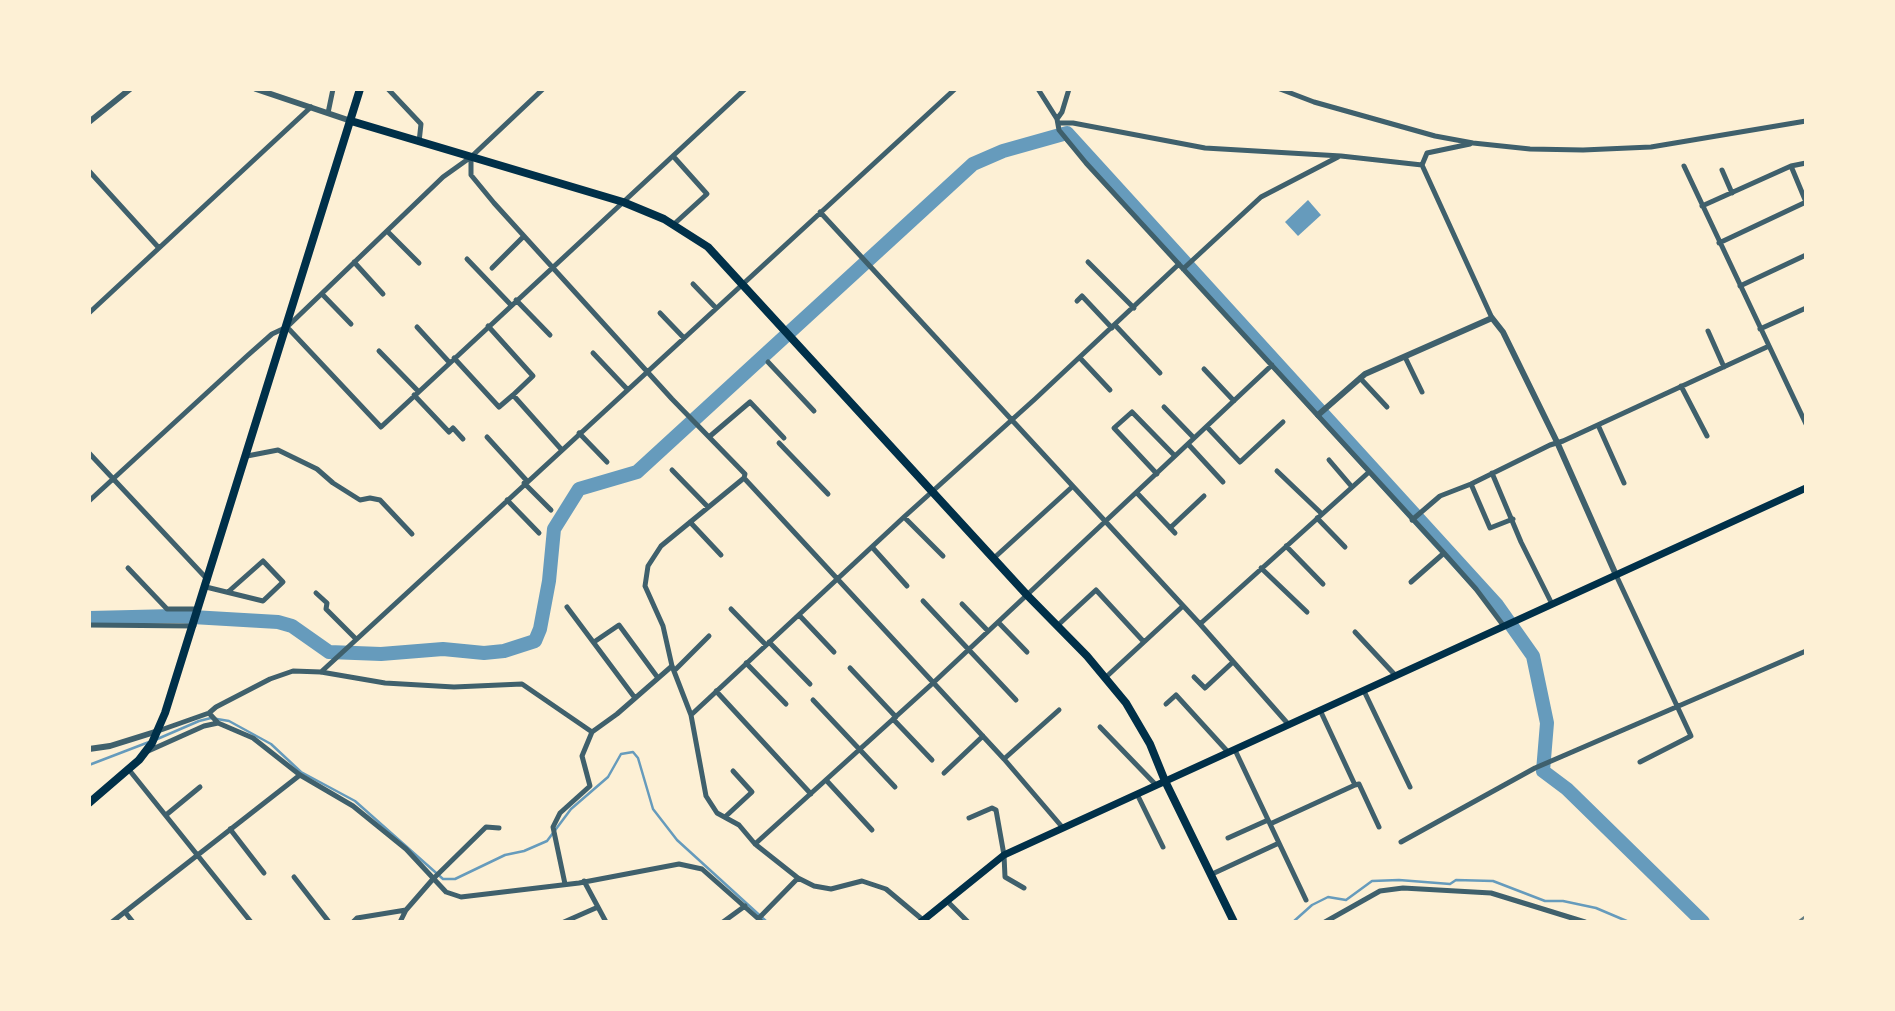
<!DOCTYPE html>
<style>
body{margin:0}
#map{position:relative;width:1895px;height:1011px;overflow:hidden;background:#fdf0d5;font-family:"Golos Text",sans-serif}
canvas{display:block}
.frame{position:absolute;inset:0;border:91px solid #fdf0d5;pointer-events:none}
</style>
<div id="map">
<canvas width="1895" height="1011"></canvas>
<div class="frame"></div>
</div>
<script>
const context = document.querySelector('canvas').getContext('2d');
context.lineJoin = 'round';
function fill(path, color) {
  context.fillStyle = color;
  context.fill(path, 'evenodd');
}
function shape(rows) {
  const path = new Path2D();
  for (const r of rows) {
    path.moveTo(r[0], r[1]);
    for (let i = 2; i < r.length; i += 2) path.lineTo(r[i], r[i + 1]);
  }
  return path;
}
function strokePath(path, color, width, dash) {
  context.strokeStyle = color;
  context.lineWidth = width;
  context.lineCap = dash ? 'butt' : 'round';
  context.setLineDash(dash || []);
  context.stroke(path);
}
fill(shape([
 [1308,200,1321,215,1298,236,1285,222]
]), '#669bbc');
strokePath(shape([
 [155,740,199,721,211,718,229,721,271,744,301,772,355,801,443,879,455,879,505,855,524,851,547,841,571,809,608,777,621,754,633,752,638,758,653,809,677,840,767,922],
 [89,765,149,742],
 [1293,922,1312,905,1328,897,1346,900,1372,881,1399,880,1450,884,1456,880,1493,881,1545,901,1563,901,1596,908,1629,922]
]), '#669bbc', 2.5);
strokePath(shape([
 [89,618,175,616,278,622,292,626,329,652,381,654,443,649,484,653,504,651,535,641,540,629,549,581,554,529,579,489,637,472,973,164,1003,151,1067,133,1497,605,1533,656,1547,723,1543,771,1567,789,1703,922]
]), '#669bbc', 14);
strokePath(shape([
 [388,89,421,124,419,142],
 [1038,89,1057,119,1059,130,1086,163,1444,553,1476,589,1503,625],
 [1280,89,1314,102,1435,136,1473,143,1530,149,1583,150,1651,147,1806,121],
 [328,113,333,89],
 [1057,119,1062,112,1069,89],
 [1058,123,1073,123,1205,148,1341,156,1422,165],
 [1470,144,1427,153,1422,165,1492,318],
 [471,157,471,175,494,203,672,399,745,474,744,478,661,546,648,566,645,586,663,626,672,666,691,715,706,796,717,813,739,825,755,844,798,878,814,886,831,889,862,881,886,889,923,920],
 [1684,166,1806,424],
 [1722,170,1732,193],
 [89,171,159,248],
 [1702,206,1791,166,1806,163],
 [820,212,1200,624,1289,725],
 [673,225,707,194,673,156],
 [387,231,419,263],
 [1719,243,1806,202,1791,166],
 [467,259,511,305],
 [354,262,383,294],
 [1088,262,1134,308],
 [492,268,524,236],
 [1183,269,1261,197,1338,157],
 [693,284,716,308],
 [1740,286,1806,255],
 [322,294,351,324],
 [516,300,550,335],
 [1077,301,1082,296,1112,328],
 [89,313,311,107],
 [660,313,684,338],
 [1115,325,1160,373],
 [287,327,381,427,745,89],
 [417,327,449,362],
 [1760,329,1806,308],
 [1708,331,1724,367],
 [379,351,418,391],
 [593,353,627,389],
 [1405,357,1422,392],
 [454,358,499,407,513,395,533,376,488,326],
 [1080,358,1110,390],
 [768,362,814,411],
 [1204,369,1234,401],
 [1360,378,1387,407],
 [1681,386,1707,436],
 [414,395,449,432,453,428,463,439],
 [513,395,561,449],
 [1164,407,1194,438],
 [1598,425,1624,483],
 [1207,427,1240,462,1283,422],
 [579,433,607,462],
 [487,437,527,481],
 [709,437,750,402,784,438],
 [779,443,828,494],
 [1188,444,1223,482],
 [89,453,208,580],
 [247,456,278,450,317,469,333,483,360,500,370,498,380,500,412,534],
 [1329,460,1352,487],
 [672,470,708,507],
 [1277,471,1322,514],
 [1492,473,1521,542,1552,604],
 [1157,474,1114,428,1132,412,1175,456],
 [744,478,1004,759,1063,828],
 [524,483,551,510],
 [1471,484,1490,528,1513,519],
 [1137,493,1175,533],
 [507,500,539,533],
 [89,501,247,356,272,334,287,327,443,177,471,157,543,89],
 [904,517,943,556],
 [1317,518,1345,547],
 [1412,520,1440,496,1471,484,1550,445,1563,441,1769,346],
 [690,522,721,555],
 [1170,528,1204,496],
 [1286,546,1323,584],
 [872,547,907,586],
 [994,558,1072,487],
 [128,568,167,609,198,609],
 [1261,568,1307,612],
 [1616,575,1691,736,1640,762],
 [1411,582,1444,553],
 [206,587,263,601,283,582,263,561,228,592],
 [316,593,327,603,326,609,356,639],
 [923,601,1016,700],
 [962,604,988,631],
 [567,607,635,698],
 [731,609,766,645],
 [799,615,834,652],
 [998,622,1027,652],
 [1200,624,1369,472],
 [89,625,194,626],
 [1057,626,1096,590,1144,642],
 [1355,632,1396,676],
 [594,642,619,625,658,678],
 [769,642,810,684],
 [746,663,786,704],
 [850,668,896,717],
 [674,671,709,636],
 [321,672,955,89],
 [1194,677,1205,688,1233,662],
 [1105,678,1183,606],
 [716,691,811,794],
 [1364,691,1410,787],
 [813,700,895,787],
 [1166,704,1176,695,1228,752],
 [209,713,218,723,253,738,300,775,353,806,406,849,446,892,461,897,579,883,679,864,702,869,762,922],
 [691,715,904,517,1035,399,1179,264],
 [893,719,932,760],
 [1100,727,1156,785],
 [158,731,209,713,216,707,270,679,293,671,321,672,385,683,454,687,522,684,592,732],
 [1235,750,1306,900],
 [146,752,204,726,218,723],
 [1004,759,1059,710],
 [130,771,251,922],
 [944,773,983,736],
 [826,780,872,830],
 [1355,785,1359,784,1379,827],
 [1137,794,1163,847],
 [166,815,200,787],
 [725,817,752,792,733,771],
 [969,818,992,808,996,810,1004,855,1005,877,1024,888],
 [1270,824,1355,785,1320,710],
 [230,829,264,873],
 [1228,838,1268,820],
 [1401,842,1535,768,1806,651],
 [755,844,933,683,1272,365],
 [1210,875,1279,843],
 [294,877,329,922],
 [584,881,606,922],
 [565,884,553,827,560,813,590,786,582,756,592,732,617,714,672,666],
 [947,901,968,922],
 [125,912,133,922],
 [759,918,798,878],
 [112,922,300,775],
 [353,922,357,918,406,910],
 [400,922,406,910,433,879,486,827,499,828],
 [564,922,598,907],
 [723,922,745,906],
 [1325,922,1380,891,1403,888,1491,893,1585,922]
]), '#3f606c', 5);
strokePath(shape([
 [256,89,351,121],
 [89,122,130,89],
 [1318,415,1365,374,1492,318,1503,332,1557,442,1616,575],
 [89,749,110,746,158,731]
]), '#3f606c', 6);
strokePath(shape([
 [921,922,1004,855,1806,488]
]), '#003049', 7);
strokePath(shape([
 [351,121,623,202,664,219,708,247,1027,595,1087,656,1126,703,1150,744,1165,781,1234,922],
 [89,803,139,760,152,743,165,713,360,89]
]), '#003049', 8);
strokePath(shape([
 [1798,922,1806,916]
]), '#657d81', 2.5);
</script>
